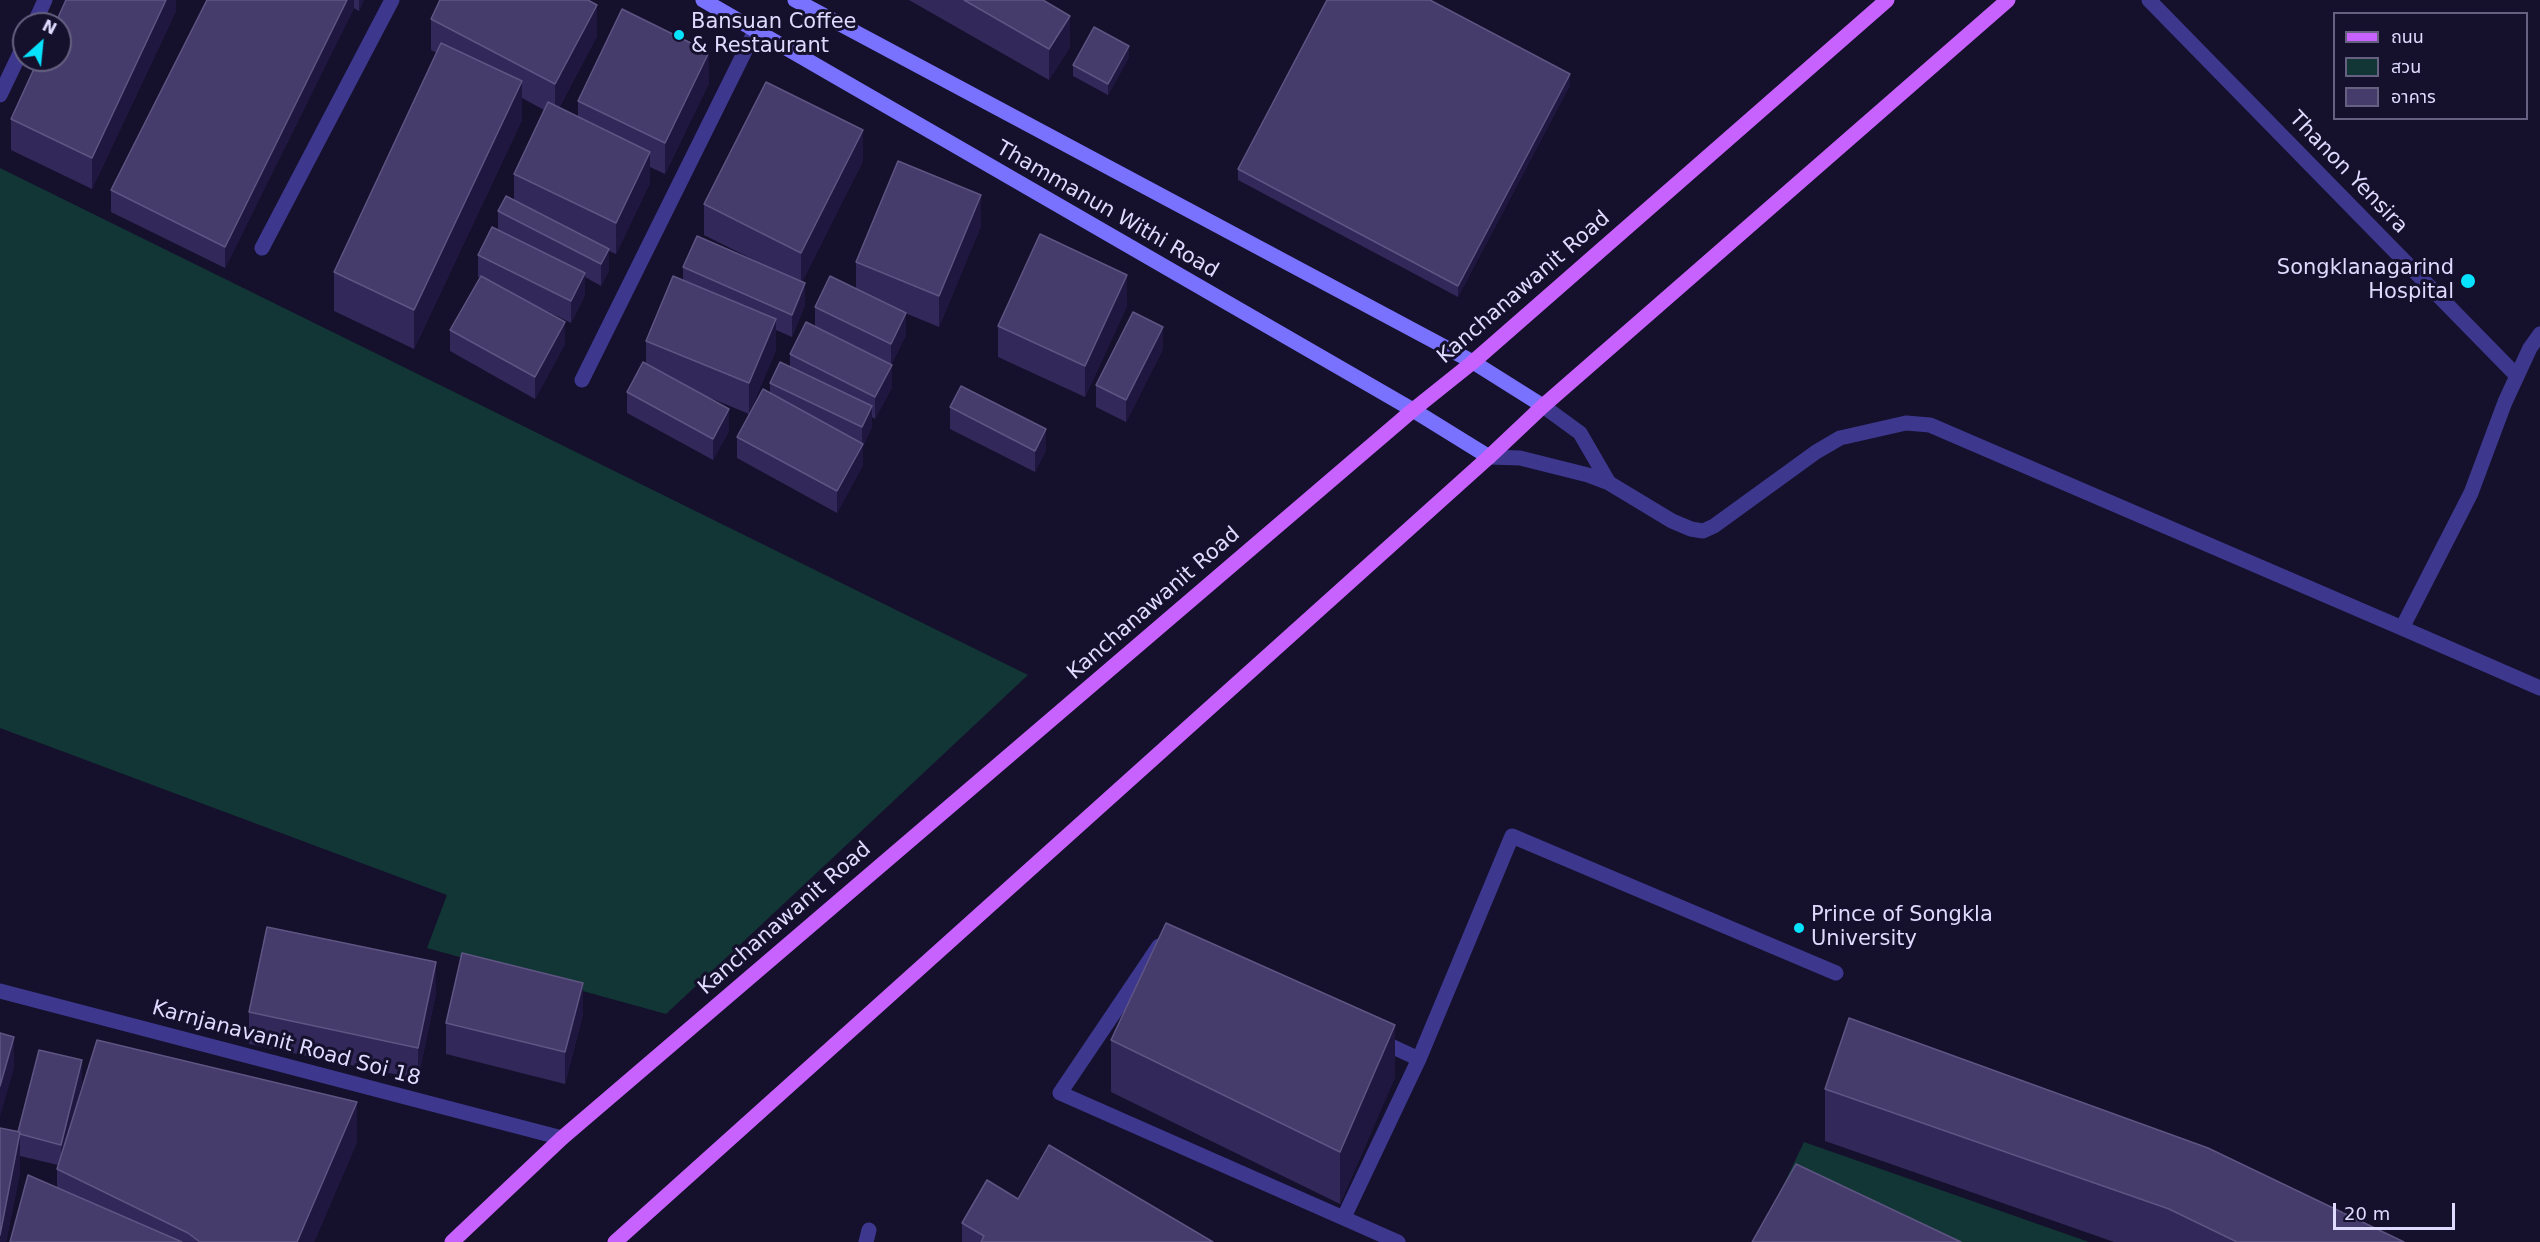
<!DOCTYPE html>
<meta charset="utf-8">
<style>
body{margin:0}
#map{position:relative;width:2540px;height:1242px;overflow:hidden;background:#15102c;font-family:"DejaVu Sans","Noto Sans Thai",sans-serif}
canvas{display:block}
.legend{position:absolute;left:2333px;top:12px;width:195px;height:108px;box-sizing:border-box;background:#15102c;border:2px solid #666180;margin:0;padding:8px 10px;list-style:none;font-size:18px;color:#dfdbff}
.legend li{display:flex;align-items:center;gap:12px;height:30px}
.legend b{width:30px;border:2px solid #666180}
.north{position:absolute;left:12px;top:12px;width:60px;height:60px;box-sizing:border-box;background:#15102c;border:2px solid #666180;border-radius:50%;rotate:27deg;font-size:16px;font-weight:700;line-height:24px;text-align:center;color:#dfdbff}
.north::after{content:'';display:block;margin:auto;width:21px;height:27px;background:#07e2ff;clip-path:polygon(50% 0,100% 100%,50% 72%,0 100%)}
.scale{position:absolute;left:2333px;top:1203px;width:122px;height:27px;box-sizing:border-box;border:3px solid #dfdbff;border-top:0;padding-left:8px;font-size:18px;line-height:21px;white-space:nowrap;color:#dfdbff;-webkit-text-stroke:4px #15102c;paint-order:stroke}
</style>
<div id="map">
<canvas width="2540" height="1242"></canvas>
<ul class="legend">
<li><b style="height:8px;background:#c762ff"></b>ถนน</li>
<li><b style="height:16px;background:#123636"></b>สวน</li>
<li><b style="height:16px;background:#453c6c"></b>อาคาร</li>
</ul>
<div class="north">N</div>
<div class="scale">20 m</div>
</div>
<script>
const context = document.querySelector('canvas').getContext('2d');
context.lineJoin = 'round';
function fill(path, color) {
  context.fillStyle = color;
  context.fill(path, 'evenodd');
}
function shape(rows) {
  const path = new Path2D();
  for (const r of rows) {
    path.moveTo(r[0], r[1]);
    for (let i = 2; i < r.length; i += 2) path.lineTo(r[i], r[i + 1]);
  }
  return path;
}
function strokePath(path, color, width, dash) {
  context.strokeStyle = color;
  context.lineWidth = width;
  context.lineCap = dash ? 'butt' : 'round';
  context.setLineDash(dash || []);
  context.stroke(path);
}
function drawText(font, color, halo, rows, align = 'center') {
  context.font = font + ' "DejaVu Sans",sans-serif';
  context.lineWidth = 6;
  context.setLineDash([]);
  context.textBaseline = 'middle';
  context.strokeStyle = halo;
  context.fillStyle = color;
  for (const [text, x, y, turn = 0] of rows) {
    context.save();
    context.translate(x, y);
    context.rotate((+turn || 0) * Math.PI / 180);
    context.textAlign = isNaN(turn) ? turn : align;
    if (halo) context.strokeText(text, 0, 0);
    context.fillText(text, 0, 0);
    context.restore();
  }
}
fill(shape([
 [0,168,1028,675,666,1014,427,948,447,895,0,728],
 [1804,1142,2089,1242,1881,1242,1780,1192]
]), '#123636');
strokePath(shape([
 [1159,946,1060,1093,1398,1242],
 [1419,1059,1512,836,1836,973],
 [1344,1217,1419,1059,1378,1040],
 [866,1242,869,1230]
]), '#3d388d', 15);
strokePath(shape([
 [2149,0,2517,376],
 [34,24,45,0],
 [0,95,24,45],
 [262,248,392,0],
 [582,380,755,31],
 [1543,406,1580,433,1609,483],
 [1489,457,1520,458,1588,475,1609,483,1672,521,1691,529,1703,531,1714,526,1816,452,1840,438,1906,423,1930,425,2402,628,2471,493,2505,402,2530,348,2540,334],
 [2402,628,2540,688],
 [0,991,562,1138]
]), '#3d388d', 15);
strokePath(shape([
 [703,0,1413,410,1489,457],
 [795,0,1473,362,1543,406]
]), '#7872ff', 15);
strokePath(shape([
 [452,1242,562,1138,1413,410,1473,362,1887,0],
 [615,1242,1489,457,1543,406,2008,0]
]), '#c762ff', 15);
fill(shape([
 [176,0,176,11,92,189,11,150,11,119],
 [207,0,364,0,359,11,354,8,225,268,111,212,111,190],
 [909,0,1043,0,1070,47,1049,80],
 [431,19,597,36,559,108,578,117,578,101,709,83,665,174,650,167,650,183,616,254,609,251,609,270,601,286,585,277,585,295,571,323,522,299,565,344,535,399,450,351,450,330,480,278,478,277,478,255,498,230,498,211,514,200,514,174,544,110,522,98,522,120,414,349,334,311,334,272,437,53,431,50],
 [1129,57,1108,95,1073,76,1073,65],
 [1570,85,1458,297,1238,180,1238,169],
 [863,161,802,282,805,305,792,337,776,330,776,350,749,414,708,397,729,431,713,460,627,413,627,392,646,363,646,341,683,280,683,267,764,265,704,235,704,204],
 [981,226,939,327,905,313,906,335,891,365,892,387,875,419,872,417,872,427,863,446,863,465,837,513,737,458,737,437,770,393,770,383,790,367,790,354,815,326,815,307,856,289,856,262],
 [1127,306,1085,397,998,357,998,326],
 [1163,349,1126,422,1096,407,1096,385],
 [950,407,1046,450,1035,472,950,429],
 [436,993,418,1079,249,1044,249,1012],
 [583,1014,565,1084,446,1054,446,1023],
 [1111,1040,1395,1077,1340,1204,1111,1092],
 [82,1082,74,1113,357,1142,314,1242,10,1242,57,1187,57,1169,58,1165,20,1156,20,1172,6,1242,0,1242,18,1132],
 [1825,1089,2404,1242,2114,1242,1825,1141],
 [1018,1199,1213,1242,962,1242,962,1223]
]), '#33285a');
fill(shape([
 [166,0,176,0,176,11,92,189,92,158],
 [347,0,354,0,354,8,225,268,225,247],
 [359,0,364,0,359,11],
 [597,5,597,36,555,115,555,84],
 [1070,16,1070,47,1049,80,1049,49],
 [1129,46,1129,57,1108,95,1108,84],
 [709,52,709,83,665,174,665,143],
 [1570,74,1570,85,1458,297,1458,286],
 [522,81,522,120,414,349,414,310],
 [863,130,863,161,801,284,801,253],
 [650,152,650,183,616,254,616,223],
 [981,195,981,226,939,327,939,296],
 [609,249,609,270,601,286,601,264],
 [585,273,585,295,571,323,571,301],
 [1127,275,1127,306,1085,397,1085,366],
 [805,283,805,305,792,337,792,315],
 [906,313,906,335,891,366,891,344],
 [776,319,776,350,749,414,749,383],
 [565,322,565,344,535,399,535,377],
 [1163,327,1163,349,1126,422,1126,400],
 [892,365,892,387,875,419,875,397],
 [872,406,872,427,863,446,863,465,837,513,837,491,862,446,862,427],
 [729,409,729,431,713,460,713,439],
 [1046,429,1046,450,1035,472,1035,451],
 [436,962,436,993,418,1079,418,1048],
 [583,983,583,1014,565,1084,565,1052],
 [1395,1025,1395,1077,1340,1204,1340,1152],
 [14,1037,14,1068,0,1117,0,1086],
 [82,1060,82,1082,61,1166,61,1145],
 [357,1102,357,1142,314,1242,297,1242],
 [20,1132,20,1172,6,1242,0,1242,0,1235]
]), '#1f1740');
const building = shape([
 [66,0,166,0,92,158,11,119,38,60,60,60,60,24,55,24,66,0],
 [207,0,347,0,225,247,111,190,207,0],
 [440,0,588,0,597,5,555,84,431,19,440,0],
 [964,0,1043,0,1070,16,1049,49,964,0],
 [1327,0,1430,0,1570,74,1458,286,1238,169,1327,0],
 [622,9,709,52,665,143,578,101,622,9],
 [1094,27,1129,46,1108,84,1073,65,1094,27],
 [441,43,522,81,414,310,334,272,441,43],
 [766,82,863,130,801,253,704,204,766,82],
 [548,102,650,152,616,223,514,174,548,102],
 [898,161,981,195,939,296,856,262,898,161],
 [506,196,609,249,601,264,498,211,506,196],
 [492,227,585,273,571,301,478,255,492,227],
 [1040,234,1127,275,1085,366,998,326,1040,234],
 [697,236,805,283,792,315,683,267,697,236],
 [481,276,565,322,535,377,450,330,481,276],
 [673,276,776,319,749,383,646,341,673,276],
 [830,276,906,313,891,344,815,307,830,276],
 [1133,312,1163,327,1126,400,1096,385,1133,312],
 [806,322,892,365,875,397,790,354,806,322],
 [643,362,729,409,713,439,627,392,643,362],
 [780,362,872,406,862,427,770,383,780,362],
 [961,386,1046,429,1035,451,950,407,961,386],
 [763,389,863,444,837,491,737,437,763,389],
 [1166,923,1395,1025,1340,1152,1111,1040,1166,923],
 [267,927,436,962,418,1048,249,1012,267,927],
 [462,953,583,983,565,1052,446,1023,462,953],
 [1849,1018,2208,1148,2404,1242,2237,1242,2169,1209,1825,1089,1849,1018],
 [0,1033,14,1037,0,1086,0,1033],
 [97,1040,357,1102,297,1242,200,1242,188,1233,57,1169,97,1040],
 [39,1050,82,1060,61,1145,20,1134,20,1132,18,1132,39,1050],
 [0,1128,20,1132,0,1235,0,1128],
 [1049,1145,1213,1242,981,1242,984,1236,962,1223,987,1180,1018,1199,1049,1145],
 [1796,1164,1961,1242,1752,1242,1796,1164],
 [28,1175,182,1242,10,1242,28,1175]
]);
fill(building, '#453c6c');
strokePath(building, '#5e5583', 1.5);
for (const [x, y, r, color] of [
 [679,35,6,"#07e2ff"],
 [2468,281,8,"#07e2ff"],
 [1799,928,6,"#07e2ff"]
]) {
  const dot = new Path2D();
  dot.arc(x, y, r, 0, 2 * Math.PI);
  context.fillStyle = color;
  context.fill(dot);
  strokePath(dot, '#15102c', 2);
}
drawText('21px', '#dfdbff', '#15102c', [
 ["Bansuan Coffee",691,23],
 ["& Restaurant",691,47],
 ["Songklanagarind",2454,269,"right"],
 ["Hospital",2454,293,"right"],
 ["Prince of Songkla",1811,916],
 ["University",1811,940]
], 'left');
drawText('21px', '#dfdbff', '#15102c', [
 ["Thanon Yensira",2348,173,46],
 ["Thammanun Withi Road",1107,210,30],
 ["Kanchanawanit Road",1524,288,-41],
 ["Kanchanawanit Road",1154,604,-41],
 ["Kanchanawanit Road",785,919,-41],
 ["Karnjanavanit Road Soi 18",286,1044,15]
]);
</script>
